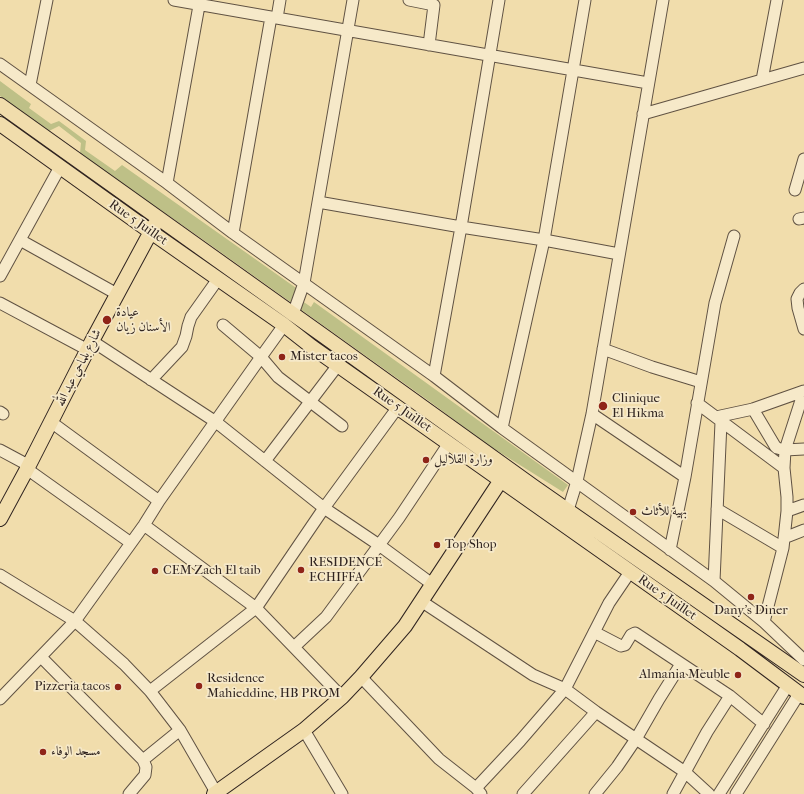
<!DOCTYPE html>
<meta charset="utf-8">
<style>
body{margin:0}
canvas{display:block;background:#f1ddac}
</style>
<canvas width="804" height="794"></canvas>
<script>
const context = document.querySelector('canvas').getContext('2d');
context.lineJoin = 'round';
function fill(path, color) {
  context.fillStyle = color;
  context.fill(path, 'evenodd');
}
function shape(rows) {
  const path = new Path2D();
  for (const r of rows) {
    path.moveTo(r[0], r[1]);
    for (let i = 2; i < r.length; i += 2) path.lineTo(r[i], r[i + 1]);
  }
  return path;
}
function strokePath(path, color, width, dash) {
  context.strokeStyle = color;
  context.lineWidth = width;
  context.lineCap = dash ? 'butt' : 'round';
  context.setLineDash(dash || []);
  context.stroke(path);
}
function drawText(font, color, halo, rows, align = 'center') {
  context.font = font + ' "IM FELL French Canon",Amiri,serif';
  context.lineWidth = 3.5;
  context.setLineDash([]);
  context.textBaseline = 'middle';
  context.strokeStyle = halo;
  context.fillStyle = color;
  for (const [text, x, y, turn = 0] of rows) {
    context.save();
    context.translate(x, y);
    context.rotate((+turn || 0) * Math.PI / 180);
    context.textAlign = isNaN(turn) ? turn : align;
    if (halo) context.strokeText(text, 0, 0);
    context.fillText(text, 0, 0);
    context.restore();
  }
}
fill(shape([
 [0,81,31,104,29,108,51,124,59,121,86,141,85,150,115,171,122,165,299,290,295,296,311,307,314,302,568,485,563,492,488,445,429,401,205,241,86,158,80,153,81,143,59,126,49,131,0,96]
]), '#bec087');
const minor = shape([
 [174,0,648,83],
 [409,0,434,5,429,45],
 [277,18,280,0],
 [0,64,167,183,233,233,434,376,502,428,714,581,764,622,804,660],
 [762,80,777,0],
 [30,85,47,0],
 [643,114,804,68],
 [167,183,200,0],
 [795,190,804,159],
 [318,202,461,227,544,240,619,254],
 [799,219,804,218],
 [233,233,271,17],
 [20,240,117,294],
 [0,276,60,167],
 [804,289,800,293,797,299,798,308,804,329],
 [0,303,88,350],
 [293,314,304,283,353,0],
 [223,325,261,357,278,377,342,426],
 [92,341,216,422,324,508,379,545,432,584],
 [603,349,652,367,701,382],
 [434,376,461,227,499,0],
 [151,380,182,347,186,336,188,326,191,317,218,279],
 [697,403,784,468],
 [753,409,775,446,777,448,785,450,804,449],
 [0,412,3,414],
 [592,414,685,477],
 [716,417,753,409,804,391],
 [51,422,159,501],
 [502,428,544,240,585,0],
 [0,450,28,465],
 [265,461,338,365],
 [27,469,131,543],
 [717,509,783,548],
 [568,510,577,481,592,414,663,0],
 [787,511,804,505],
 [144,525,256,608,342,697],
 [784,538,804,530],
 [670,550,685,477,715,303,734,236],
 [0,575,75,621,124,664,150,691,180,730,217,794],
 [714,581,721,422],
 [421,601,533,675,565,689,596,712,685,772,709,794],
 [764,622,783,548,787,511,787,497,784,468,785,450,804,391],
 [594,632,621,646,625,645,631,635,635,633,730,696,764,724],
 [294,647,326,617,399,518,449,443],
 [41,657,143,760,146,767,145,775,129,794],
 [361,677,439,759,476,788,481,794],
 [150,691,256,608,324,508,398,407],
 [0,699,75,621,144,525,159,501,261,357,284,325],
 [304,730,342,794],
 [143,760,180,730],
 [476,788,520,741,565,689,609,603,630,572],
 [523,794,596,712],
 [595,794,617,767,636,739,659,699,681,664],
 [673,794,707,732,730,696],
 [719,794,788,685],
 [736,794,799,694]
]);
const major = shape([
 [0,105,328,339,534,487,804,675],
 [0,124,151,232,284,325,312,347,740,649,804,697],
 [0,519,27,469,92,341,155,224],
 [214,794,304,730,342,697,361,677,405,626,501,480,504,472]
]);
strokePath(minor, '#605243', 13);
strokePath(major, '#302420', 16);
strokePath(minor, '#f6e9c9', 11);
strokePath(major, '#f1ddac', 14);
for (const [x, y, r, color] of [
 [107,320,5,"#8f2418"],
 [282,357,4,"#8f2418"],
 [603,406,5,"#8f2418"],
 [426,460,4,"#8f2418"],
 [633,512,4,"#8f2418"],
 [437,545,4,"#8f2418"],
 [301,570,4,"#8f2418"],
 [155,571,4,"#8f2418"],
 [751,597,4,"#8f2418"],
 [738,675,4,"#8f2418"],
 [199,686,4,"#8f2418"],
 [118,687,4,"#8f2418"],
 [43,752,4,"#8f2418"]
]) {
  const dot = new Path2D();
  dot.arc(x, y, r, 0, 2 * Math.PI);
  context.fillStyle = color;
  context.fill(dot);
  strokePath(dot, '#f6e9c9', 1.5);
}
drawText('13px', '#302420', '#f6e9c9', [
 ["Rue 5 Juillet",138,223,35],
 ["شارع بلماحي عبد الله",79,368,-63],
 ["Rue 5 Juillet",402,410,35],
 ["Rue 5 Juillet",667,598,35]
]);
drawText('13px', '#302420', '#f6e9c9', [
 ["عيادة",116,313],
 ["الأسنان زيان",116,328],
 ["Mister tacos",290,357],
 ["Clinique",612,399],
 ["El Hikma",612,414],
 ["وزارة القلاليل",434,460],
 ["بهية للأثاث",641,512],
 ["Top Shop",445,545],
 ["RESIDENCE",309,563],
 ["ECHIFFA",309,578],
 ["CEM Zach El taib",163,571],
 ["Dany's Diner",751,611,"center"],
 ["Almania Meuble",730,675,"right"],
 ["Residence",207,679],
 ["Mahieddine, HB PROM",207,694],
 ["Pizzeria tacos",110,687,"right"],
 ["مسجد الوفاء",51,752]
], 'left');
</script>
